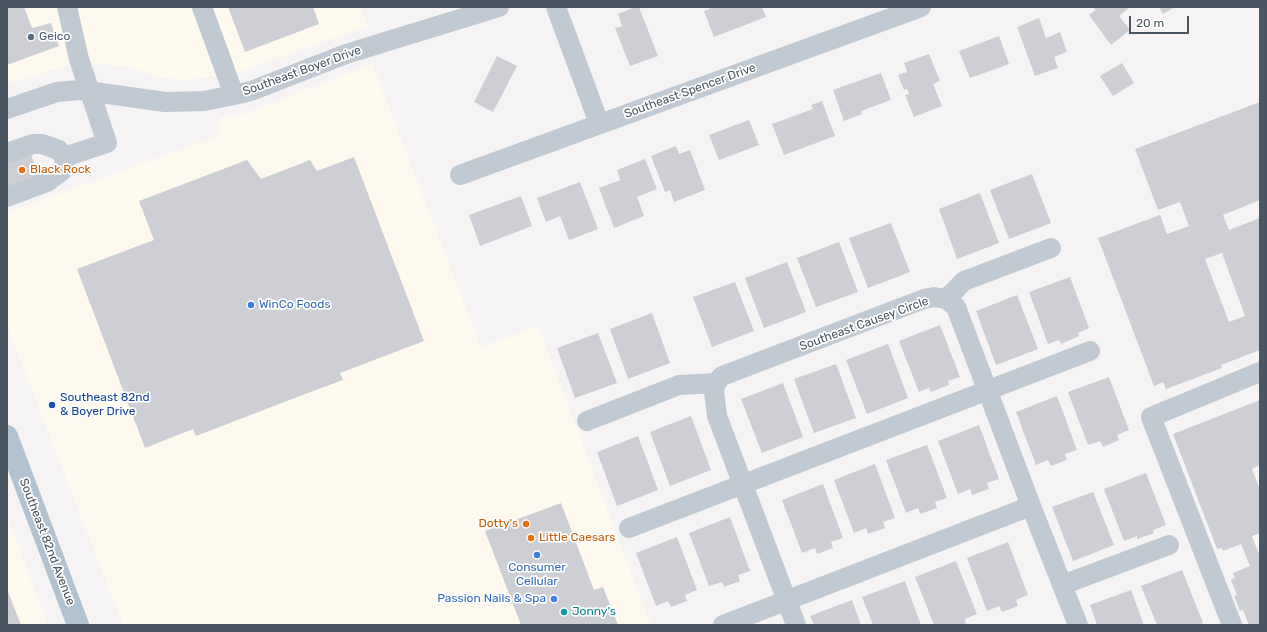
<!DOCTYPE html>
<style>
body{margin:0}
#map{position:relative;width:1267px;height:632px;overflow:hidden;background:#f5f3f3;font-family:Rubik,sans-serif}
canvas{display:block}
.frame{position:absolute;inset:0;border:8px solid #4a5661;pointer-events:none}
.scale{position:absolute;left:1129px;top:16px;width:60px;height:18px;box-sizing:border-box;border:2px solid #4a5661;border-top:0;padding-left:5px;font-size:12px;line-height:14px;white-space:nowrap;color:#4a5661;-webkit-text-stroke:3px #fff;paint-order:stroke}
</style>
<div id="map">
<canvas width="1267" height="632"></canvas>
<div class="frame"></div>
<div class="scale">20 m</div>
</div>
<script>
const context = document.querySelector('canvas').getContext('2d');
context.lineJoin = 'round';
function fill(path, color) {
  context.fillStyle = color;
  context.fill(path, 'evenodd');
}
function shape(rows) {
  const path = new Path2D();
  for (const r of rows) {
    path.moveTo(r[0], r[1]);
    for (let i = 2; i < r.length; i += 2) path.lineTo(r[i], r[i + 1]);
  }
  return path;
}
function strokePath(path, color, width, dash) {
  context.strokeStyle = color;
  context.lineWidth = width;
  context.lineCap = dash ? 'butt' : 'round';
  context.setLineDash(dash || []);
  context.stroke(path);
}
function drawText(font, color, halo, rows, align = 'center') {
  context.font = font + ' Rubik,sans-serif';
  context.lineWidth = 3.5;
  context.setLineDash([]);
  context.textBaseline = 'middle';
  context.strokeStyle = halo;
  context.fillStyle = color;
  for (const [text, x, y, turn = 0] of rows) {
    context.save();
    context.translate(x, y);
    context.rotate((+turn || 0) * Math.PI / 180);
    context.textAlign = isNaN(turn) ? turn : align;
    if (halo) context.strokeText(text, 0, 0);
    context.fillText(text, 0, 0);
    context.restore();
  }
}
fill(shape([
 [7,7,360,7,368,26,240,72,189,80,160,78,130,67,102,64,66,66,7,84],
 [372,63,481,347,538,326,651,625,123,625,7,326,7,212,221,135,219,118,245,113,339,77],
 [7,516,8,518,48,625,7,625]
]), '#fdf9ef');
fill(shape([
 [7,7,24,7,32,28,51,23,59,46,7,65],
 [228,7,313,7,319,24,245,52],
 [635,7,639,7,658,56,630,66,615,28,622,26,618,14],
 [714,7,762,7,766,17,714,37,704,11],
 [1093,7,1128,7,1129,8,1119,16,1130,30,1111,45,1089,15,1096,10],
 [1159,7,1175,7,1163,14],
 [1039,18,1046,38,1060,32,1067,52,1054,57,1058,68,1035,76,1017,27],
 [999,36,1009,64,970,78,959,51],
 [929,54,940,81,933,84,942,106,914,117,905,95,909,94,907,89,904,90,898,75,907,72,904,63],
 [497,56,517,66,493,112,474,102],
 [1122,63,1134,83,1113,96,1100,76],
 [881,73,891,100,861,111,862,114,844,121,833,90],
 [822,101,835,136,784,155,772,124,813,109,811,105],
 [1260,102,1260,200,1223,215,1229,230,1260,218,1260,350,1221,365,1222,368,1166,389,1163,382,1154,386,1098,238,1160,215,1167,234,1189,226,1180,202,1158,210,1135,149],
 [1222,253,1245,316,1229,322,1205,259],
 [749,120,759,145,719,160,709,135],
 [676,146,679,154,690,150,705,190,674,202,670,190,665,192,651,156],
 [30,152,40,178,7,190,7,161],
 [354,157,424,341,340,373,343,380,300,396,196,436,193,429,145,448,77,269,154,240,139,201,247,160,261,179,310,160,317,171],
 [645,159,657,189,637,197,644,216,614,228,599,188,620,180,617,170],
 [1032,174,1051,223,1009,239,990,190],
 [580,182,598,229,569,240,560,216,546,222,537,198],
 [980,193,999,243,957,259,939,209],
 [521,196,532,226,480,246,469,215],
 [891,223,910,272,868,288,849,238],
 [839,242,858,292,816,307,797,258],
 [787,262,806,312,764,328,745,278],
 [1070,277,1089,328,1078,333,1079,336,1061,344,1059,340,1048,344,1029,292],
 [735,282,754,331,712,347,693,297],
 [1017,295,1038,349,996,365,976,311],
 [652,313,670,363,628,379,610,329],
 [940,325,960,377,948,381,949,385,931,392,929,388,919,392,899,341],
 [598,333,617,383,575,398,557,348],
 [888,344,908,398,867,414,846,360],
 [836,364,856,418,814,433,794,379],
 [1109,377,1129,430,1117,435,1119,440,1103,447,1100,441,1088,445,1068,392],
 [783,383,803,437,762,453,741,399],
 [1057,396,1077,450,1065,454,1067,460,1051,466,1048,460,1036,465,1016,412],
 [1260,400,1260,465,1252,469,1260,490,1260,533,1252,536,1260,557,1260,625,1249,625,1243,610,1240,611,1234,596,1237,595,1231,580,1235,578,1233,573,1250,566,1241,544,1223,551,1222,548,1217,549,1173,434],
 [691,416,711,470,670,486,650,432],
 [979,425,999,479,987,483,989,489,972,495,970,489,958,494,938,441],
 [638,436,658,490,617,506,597,452],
 [927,445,947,498,935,502,937,508,920,514,918,508,906,513,886,460],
 [875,464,895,518,883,522,885,528,868,534,866,528,854,533,834,480],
 [1146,473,1166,525,1153,530,1154,533,1137,539,1137,536,1124,541,1104,489],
 [823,484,843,538,831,542,833,548,817,554,815,548,802,553,782,500],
 [1093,492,1114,545,1073,561,1052,507],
 [561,503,594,590,603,587,618,625,521,625,485,531],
 [730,517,750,571,738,575,740,581,724,587,722,582,709,586,689,533],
 [677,537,697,590,685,595,687,601,671,607,668,601,656,606,636,553],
 [1008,542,1028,595,1016,600,1018,606,1002,612,999,606,987,611,967,558],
 [956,561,977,614,965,619,966,625,934,625,915,577],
 [1182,570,1203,623,1197,625,1157,625,1141,586],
 [905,581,921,625,873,625,862,597],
 [7,589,21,625,7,625],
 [1131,590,1144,625,1097,625,1090,605],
 [852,600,861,625,814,625,810,616]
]), '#cdcfd5');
strokePath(shape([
 [202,7,234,95],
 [556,7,599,123],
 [7,109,57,92,80,90,165,102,204,101,234,95,251,91,346,54,499,7],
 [7,153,33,144,42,144,59,150,64,157,65,162,62,171,47,182,7,197],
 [64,157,107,143,79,59,67,7],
 [460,175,921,7],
 [946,299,964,281,1051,248],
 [587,421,679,385,716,383],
 [629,528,1090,351],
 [1062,585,1169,545],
 [723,625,1031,506],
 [796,625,717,416,714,391,716,383,722,376,924,299,934,297,946,299,956,307,1031,506,1078,625],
 [1232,625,1151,417,1260,372]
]), '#c1cad2', 20);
strokePath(shape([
 [7,436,78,625]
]), '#b3c2d1', 22);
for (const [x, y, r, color] of [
 [31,37,4,"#5c6f8a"],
 [22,170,4,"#e8710a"],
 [251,305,4,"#3f7fe0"],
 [52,405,4,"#1a4fb4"],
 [526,524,4,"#e8710a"],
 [531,538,4,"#e8710a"],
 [537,555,4,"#3f7fe0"],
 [554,599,4,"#3f7fe0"],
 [564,612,4,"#0f9aa8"]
]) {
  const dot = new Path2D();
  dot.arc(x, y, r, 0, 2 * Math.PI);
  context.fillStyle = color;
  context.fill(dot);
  strokePath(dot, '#fff', 1.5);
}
drawText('12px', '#4e5e75', '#fff', [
 ["Geico",39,37]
], 'left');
drawText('12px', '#4a5661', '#fff', [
 ["Southeast Boyer Drive",302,71,-20],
 ["Southeast Spencer Drive",690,91,-20],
 ["Southeast Causey Circle",864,324,-20],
 ["Southeast 82nd Avenue",47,542,69]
]);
drawText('12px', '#c56008', '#fff', [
 ["Black Rock",30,170],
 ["Dotty's",518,524,"right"],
 ["Little Caesars",539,538]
], 'left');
drawText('12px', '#366cbe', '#fff', [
 ["WinCo Foods",259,305],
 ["Consumer",537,568,"center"],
 ["Cellular",537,582,"center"],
 ["Passion Nails & Spa",546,599,"right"]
], 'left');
drawText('12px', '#164399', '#fff', [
 ["Southeast 82nd",60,398],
 ["& Boyer Drive",60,412]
], 'left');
drawText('12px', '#0d838f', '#fff', [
 ["Jonny's",572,612]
], 'left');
</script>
